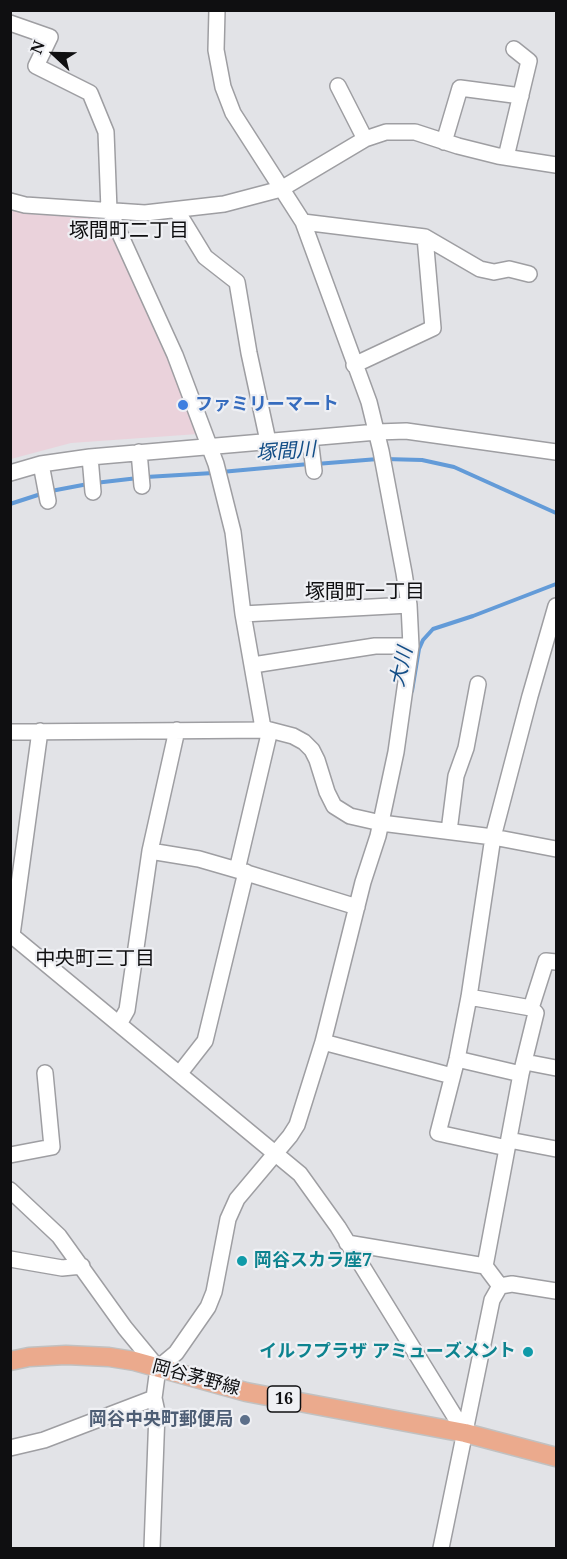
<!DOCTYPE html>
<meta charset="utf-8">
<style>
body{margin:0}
#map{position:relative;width:567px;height:1559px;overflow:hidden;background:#e2e3e7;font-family:"Noto Serif",serif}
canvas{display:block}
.frame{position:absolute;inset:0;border:12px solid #0f0f11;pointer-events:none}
.north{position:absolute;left:24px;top:24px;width:60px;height:60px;-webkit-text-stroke:4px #eff0f4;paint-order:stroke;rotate:292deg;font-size:16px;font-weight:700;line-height:24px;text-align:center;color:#0f0f11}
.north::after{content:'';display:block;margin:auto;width:21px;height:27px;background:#0f0f11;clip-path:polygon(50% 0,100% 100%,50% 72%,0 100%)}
</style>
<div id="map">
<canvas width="567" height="1559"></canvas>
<div class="frame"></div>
<div class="north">N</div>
</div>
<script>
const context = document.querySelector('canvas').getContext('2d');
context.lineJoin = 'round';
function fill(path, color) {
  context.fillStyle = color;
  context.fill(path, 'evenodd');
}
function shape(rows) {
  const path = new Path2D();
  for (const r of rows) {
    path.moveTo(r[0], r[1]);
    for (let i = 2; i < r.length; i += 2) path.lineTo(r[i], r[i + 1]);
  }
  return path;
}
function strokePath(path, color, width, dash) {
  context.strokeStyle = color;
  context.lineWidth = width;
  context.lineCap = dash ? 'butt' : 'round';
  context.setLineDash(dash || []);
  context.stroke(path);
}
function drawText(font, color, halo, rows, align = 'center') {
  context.font = font + ' "Noto Serif","Noto Sans JP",serif';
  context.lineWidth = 4.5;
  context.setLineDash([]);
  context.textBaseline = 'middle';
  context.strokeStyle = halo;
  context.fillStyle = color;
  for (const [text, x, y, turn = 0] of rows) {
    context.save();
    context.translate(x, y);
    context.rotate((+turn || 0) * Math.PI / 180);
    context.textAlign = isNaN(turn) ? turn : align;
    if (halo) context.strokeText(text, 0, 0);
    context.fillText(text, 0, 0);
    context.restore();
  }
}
fill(shape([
 [11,207,29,214,47,215,47,212,104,215,109,219,199,432,198,434,71,443,11,459]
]), '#ead2db');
strokePath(shape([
 [385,459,422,460,454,467,556,513],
 [316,464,378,459],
 [221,472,309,464],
 [146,477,213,473],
 [95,483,138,478],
 [51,491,88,484],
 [10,504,44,493],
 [412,691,419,649,423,640,433,629,473,616,556,584]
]), '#639bd8', 4);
const minor = shape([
 [10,23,50,37,36,66,90,93,106,132,109,210,175,355,216,464,233,532,243,614,263,728],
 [338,86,365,139],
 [444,142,460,88,521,96],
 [506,157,529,61,514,49],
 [10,201,25,205,145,213,224,204,281,189,365,139,386,132,415,132,458,146,498,156,556,165],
 [177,211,205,257,237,282,249,353,268,441],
 [303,222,425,237,480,269,494,272,509,269,529,274],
 [354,365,433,328,425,237],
 [310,438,314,471],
 [139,452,142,486],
 [90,457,93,492],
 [41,464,48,501],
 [10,473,41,464,90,457,377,432,406,431,556,452],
 [243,614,409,605],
 [253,665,375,646,411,646],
 [10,732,270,730,293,736,304,742,312,750,317,760,327,792,334,806,350,816,381,823,493,837,556,849],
 [449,831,456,776,466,748,478,684],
 [150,851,199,859,237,870,357,907],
 [237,870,270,730],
 [10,934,300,1174,338,1227,465,1433],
 [12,935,40,731],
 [469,997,531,1008,536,1013,521,1074,485,1266],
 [531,1008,546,961,556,962],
 [119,1024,127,1010,150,851,177,730],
 [323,1042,452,1076],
 [457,1059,521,1074],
 [525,1062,556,1068],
 [180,1073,205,1041,246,872],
 [509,1140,556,1149],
 [507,1148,438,1133,457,1059,469,997,493,837,530,696,556,606],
 [10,1155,52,1147,45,1073],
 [10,1190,59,1236,125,1328,158,1368],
 [347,1243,485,1266,500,1286],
 [10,1259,62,1268,82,1266],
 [10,1448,44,1440,154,1398],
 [152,1548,157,1412,154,1398,158,1368,176,1353,208,1307,214,1292,228,1219,237,1199,290,1136,297,1125,323,1042,363,882,378,836,396,752,411,646,409,605,404,573,381,451,369,402,303,222,233,113,223,87,216,50,217,10],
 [441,1548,492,1300,500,1286,512,1284,556,1291]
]);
const major = shape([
 [10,1361,29,1357,66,1355,109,1357,134,1361,246,1392,465,1433,556,1457]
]);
strokePath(minor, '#9e9ea2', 18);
strokePath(major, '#c1c1c1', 21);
strokePath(minor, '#fff', 15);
strokePath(major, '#ebaa8d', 18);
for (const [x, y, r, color] of [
 [183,405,6,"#3f7fe0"],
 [242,1261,6,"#0f9aa8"],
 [528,1352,6,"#0f9aa8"],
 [245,1420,6,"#5c6f8a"]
]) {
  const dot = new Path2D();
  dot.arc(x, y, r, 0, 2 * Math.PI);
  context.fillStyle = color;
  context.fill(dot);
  strokePath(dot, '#eff0f4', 2);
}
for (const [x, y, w] of [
 [284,1399,33]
]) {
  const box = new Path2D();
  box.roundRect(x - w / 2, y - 13, w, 26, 4.5);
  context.fillStyle = '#eff0f4';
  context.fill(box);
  strokePath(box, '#0f0f11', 1.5);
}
drawText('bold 16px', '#0f0f11', null, [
 ["16",284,1399]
]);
drawText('bold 18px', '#366cbe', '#eff0f4', [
 ["ファミリーマート",195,405]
], 'left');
drawText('bold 18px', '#0d838f', '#eff0f4', [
 ["岡谷スカラ座7",254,1261],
 ["イルフプラザ アミューズメント",516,1352,"right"]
], 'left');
drawText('18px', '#0f0f11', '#eff0f4', [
 ["岡谷茅野線",196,1378,15]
]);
drawText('bold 18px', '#4e5e75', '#eff0f4', [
 ["岡谷中央町郵便局",233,1420]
], 'right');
drawText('20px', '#0f0f11', '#eff0f4', [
 ["塚間町二丁目",129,231],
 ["塚間町一丁目",365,592],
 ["中央町三丁目",95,959]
]);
drawText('italic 20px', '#124d86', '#eff0f4', [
 ["塚間川",286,452,-4],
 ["大川",402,667,-77]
]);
</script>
